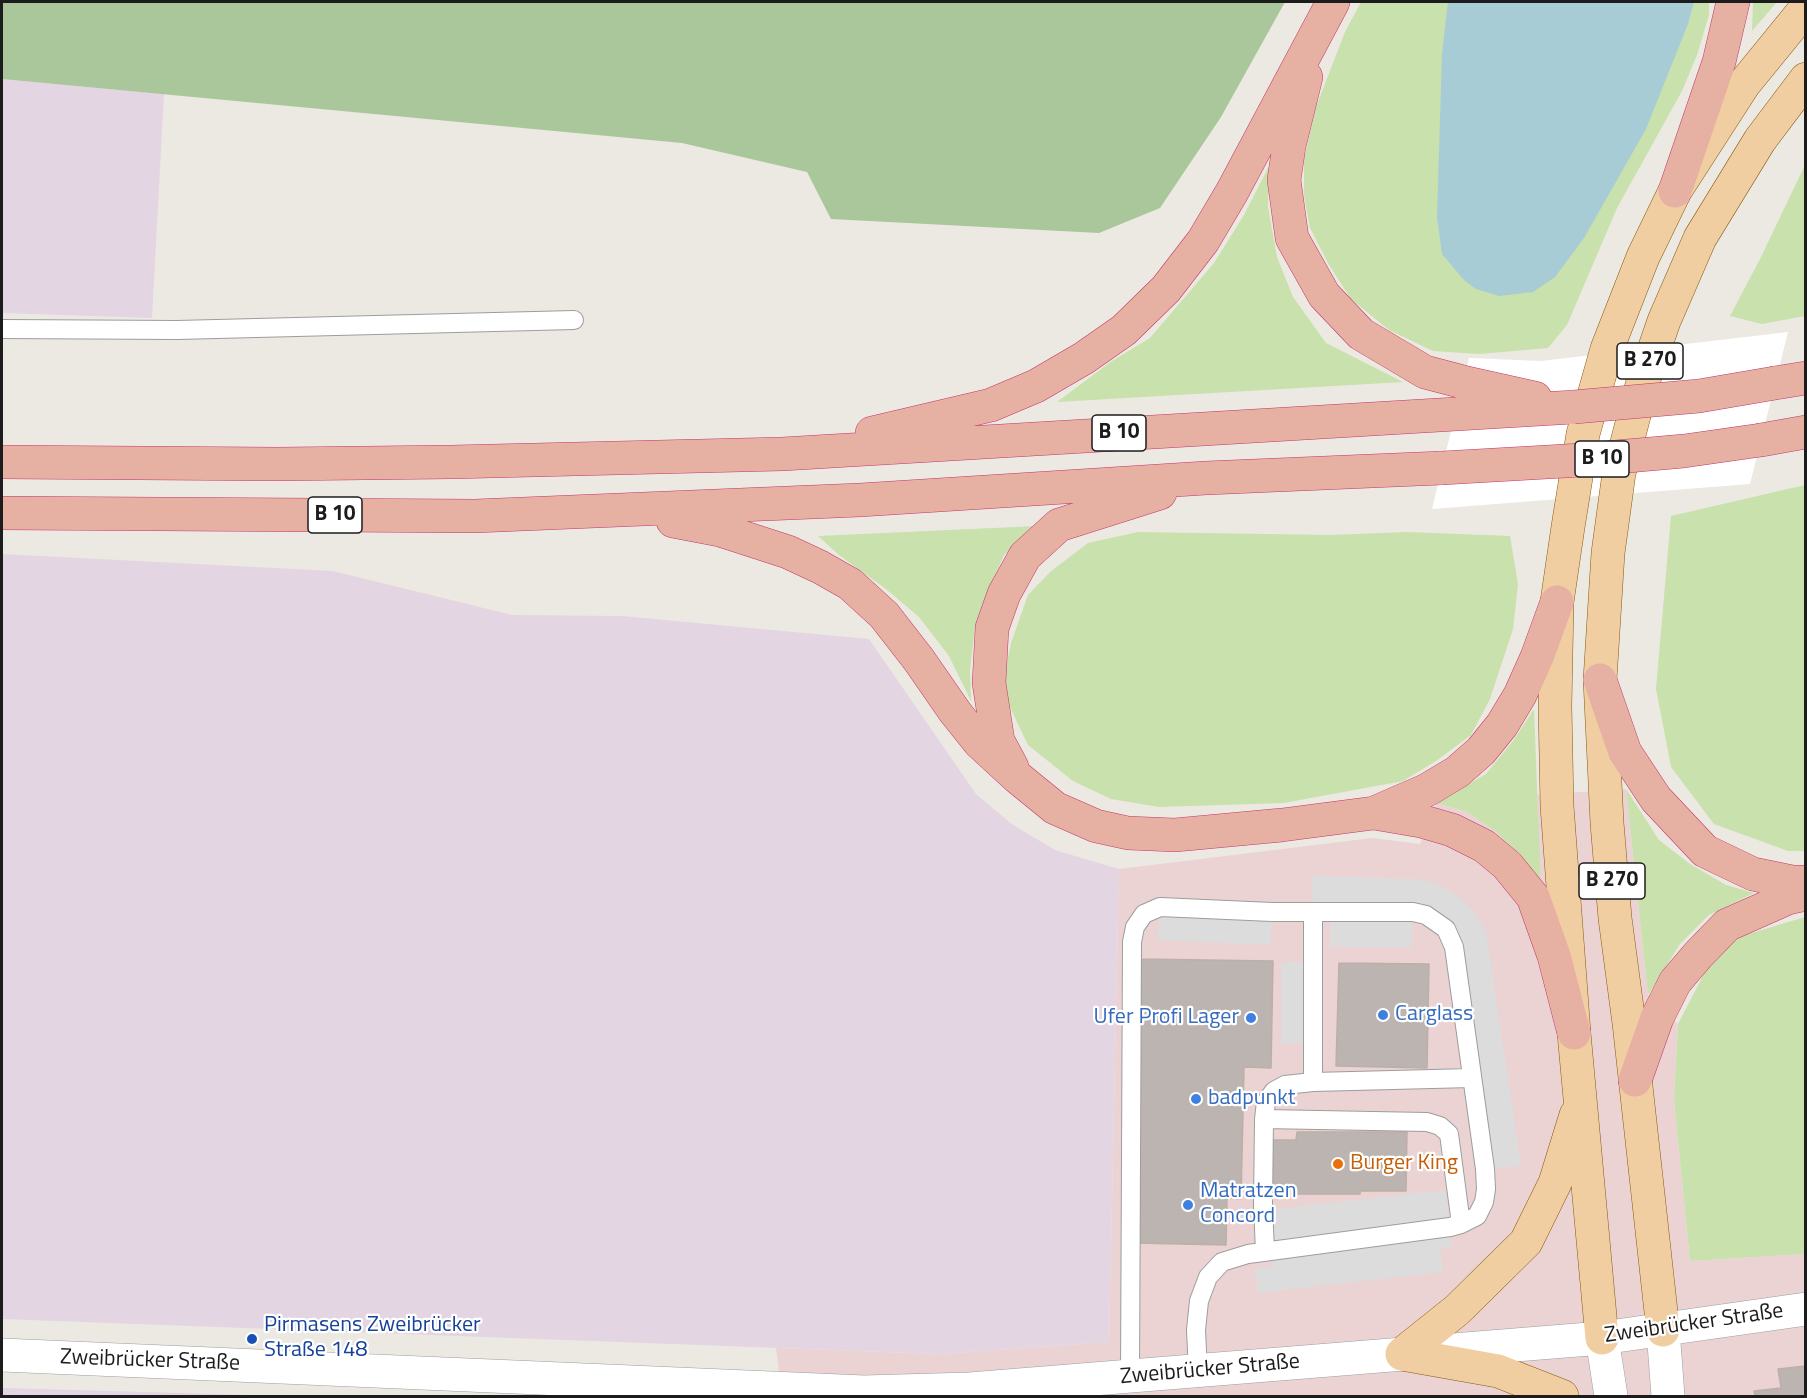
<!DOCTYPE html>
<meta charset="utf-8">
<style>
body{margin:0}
#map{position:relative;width:1807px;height:1398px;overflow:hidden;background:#ece9e2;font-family:"Titillium Web",sans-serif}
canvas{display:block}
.frame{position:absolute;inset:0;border:3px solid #1c1c1c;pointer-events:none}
</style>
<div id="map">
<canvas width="1807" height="1398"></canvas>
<div class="frame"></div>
</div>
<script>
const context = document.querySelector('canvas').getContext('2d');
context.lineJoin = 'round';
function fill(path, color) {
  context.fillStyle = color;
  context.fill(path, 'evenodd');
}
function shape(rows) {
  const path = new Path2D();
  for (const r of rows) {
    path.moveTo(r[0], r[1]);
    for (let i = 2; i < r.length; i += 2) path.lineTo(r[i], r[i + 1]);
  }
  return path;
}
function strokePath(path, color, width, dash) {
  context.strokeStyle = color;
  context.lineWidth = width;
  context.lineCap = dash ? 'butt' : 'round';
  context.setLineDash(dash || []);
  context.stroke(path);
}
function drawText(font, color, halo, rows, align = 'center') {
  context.font = font + ' "Titillium Web",sans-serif';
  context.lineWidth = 4.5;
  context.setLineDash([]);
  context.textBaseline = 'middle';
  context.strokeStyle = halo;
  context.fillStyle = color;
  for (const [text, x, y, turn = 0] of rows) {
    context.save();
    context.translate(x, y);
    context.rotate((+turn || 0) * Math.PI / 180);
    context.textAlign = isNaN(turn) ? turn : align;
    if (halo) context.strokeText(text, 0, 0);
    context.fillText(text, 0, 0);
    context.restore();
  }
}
fill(shape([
 [1626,789,1648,995,1678,1024,1674,1100,1690,1261,1805,1254,1805,1396,782,1396,776,1348,940,1354,1109,1342,1119,869,1372,838,1420,844,1437,803,1467,812,1495,831,1521,855,1540,888,1537,795]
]), '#ecd3d3');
fill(shape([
 [2,79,164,94,152,318,2,313],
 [2,554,333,571,512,615,622,616,869,639,976,794,1013,825,1055,850,1119,869,1109,1342,940,1354,2,1319],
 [2,1388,287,1396,2,1396]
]), '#e4d5e2');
fill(shape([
 [1361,2,1709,2,1709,15,1697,55,1682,91,1617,208,1567,325,1548,348,1479,354,1433,351,1389,330,1351,299,1329,265,1310,228,1304,195,1304,160,1316,107,1345,32],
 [1753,2,1777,2,1752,31],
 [1805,165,1805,316,1762,324,1730,316,1760,259],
 [1269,166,1268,207,1277,257,1293,297,1326,343,1403,382,1057,402,1112,361,1150,338,1214,263,1244,215],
 [1805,485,1806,851,1788,851,1714,824,1671,767,1656,689,1671,516],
 [1037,526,1004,555,989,589,975,628,970,670,971,701,949,656,919,617,886,589,839,555,818,536],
 [1138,532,1331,535,1407,532,1510,536,1518,584,1513,629,1490,699,1471,735,1436,761,1403,781,1284,803,1159,807,1111,799,1073,781,1028,745,1007,701,1005,674,1011,643,1028,595,1050,572,1088,543],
 [1534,709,1541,889,1521,855,1495,831,1467,812,1437,803,1486,774,1513,741],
 [1626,789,1659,840,1690,864,1726,885,1754,893,1709,915,1680,944,1648,995],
 [1805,917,1805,1254,1690,1261,1674,1100,1678,1024,1705,972,1738,937]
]), '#c8e1ad');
fill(shape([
 [2,2,1285,2,1221,117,1160,208,1099,233,831,219,807,172,682,143,2,79]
]), '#aac79b');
fill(shape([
 [1312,876,1415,879,1438,884,1458,896,1473,910,1486,932,1521,1166,1485,1169,1454,947,1413,913,1411,947,1330,947,1330,913,1313,913],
 [1160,907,1272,912,1270,945,1158,940],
 [1281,962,1313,962,1313,1044,1281,1043],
 [1446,1190,1452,1247,1440,1249,1443,1272,1258,1293,1255,1269,1274,1266,1267,1210]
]), '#dcdcdc');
fill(shape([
 [1448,2,1694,2,1688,24,1646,129,1584,238,1555,277,1533,292,1499,296,1476,289,1464,280,1442,254,1437,217,1442,53]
]), '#a7ccd5');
fill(shape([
 [1788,332,1750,484,1432,509,1469,358,1541,361]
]), '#fff');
const building = shape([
 [1140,959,1273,961,1271,1068,1244,1067,1241,1199,1227,1198,1226,1245,1134,1243,1140,959],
 [1339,963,1429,964,1427,1068,1336,1066,1339,963],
 [1297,1132,1407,1132,1406,1191,1360,1191,1360,1194,1296,1194,1296,1188,1269,1187,1270,1140,1296,1140,1297,1132],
 [1806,1366,1806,1396,1755,1396,1754,1391,1781,1388,1778,1369,1806,1366]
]);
fill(building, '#bcb4b0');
strokePath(building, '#bcafa7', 1.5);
const service = shape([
 [2,329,177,330,574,320],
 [1313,913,1313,1082],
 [1264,1119,1427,1122,1440,1126,1449,1134,1461,1224],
 [1265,1252,1263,1205,1264,1119,1266,1102,1274,1091,1285,1085,1313,1082,1472,1078],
 [1130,1377,1132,942,1135,927,1144,914,1160,907,1272,912,1413,912,1426,915,1446,929,1454,947,1485,1169,1486,1189,1484,1202,1477,1216,1461,1224,1450,1227,1248,1254,1222,1262,1208,1277,1199,1301,1196,1330,1198,1371]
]);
const tertiary = shape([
 [1663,1330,1668,1396],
 [1602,1338,1611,1396],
 [2,1355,864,1392,970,1389,1602,1338,1806,1309]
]);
const primary = shape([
 [1663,1330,1629,1023,1615,918,1607,823,1600,680,1608,553,1619,473,1642,385,1664,321,1700,238,1760,140,1806,79],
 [1602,1338,1574,1033,1557,806,1555,706,1557,602,1568,527,1583,434,1607,349,1643,257,1675,191,1744,84,1806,8],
 [1402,1354,1457,1310,1526,1242,1555,1183,1576,1115],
 [1402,1354,1498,1371,1562,1396]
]);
const trunk = shape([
 [1306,77,1289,146,1284,180,1292,238,1324,295,1361,334,1425,372,1463,382,1535,398],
 [1675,191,1719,62,1733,2],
 [1775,383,1806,378],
 [872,433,991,405,1036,386,1084,358,1124,330,1166,289,1203,241,1232,192,1333,2],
 [1761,440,1806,432],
 [2,462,278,464,451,462,782,454,1574,407],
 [2,513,475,516,860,500,1206,478,1442,468],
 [673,521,720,530,788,552,820,567,850,584,884,615,919,660,955,712,979,742,1017,777,1055,808,1096,826,1128,833,1175,835,1282,825,1374,813,1427,790,1457,772,1481,751,1502,725,1520,695,1537,657,1557,602],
 [1600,680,1625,752,1656,799,1705,851,1753,874,1792,882,1806,882],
 [1012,767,998,741,989,683,992,628,1004,594,1025,556,1059,525,1160,493],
 [1374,813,1421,821,1452,830,1484,846,1507,865,1533,897,1554,956,1574,1033],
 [1635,1080,1657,1018,1675,982,1698,955,1727,925,1788,898,1806,894]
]);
strokePath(service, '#9d9d9d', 20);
strokePath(tertiary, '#9d9d9d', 34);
strokePath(primary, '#845a10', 34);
strokePath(trunk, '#c3366b', 34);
strokePath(service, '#fff', 18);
strokePath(tertiary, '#fff', 33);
strokePath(primary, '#f1cda2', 33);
strokePath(trunk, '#e6b0a2', 33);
const trunkBridge = shape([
 [1574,407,1699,396,1775,383],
 [1442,468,1582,460,1684,451,1761,440]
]);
strokePath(trunkBridge, '#c3366b', 34, []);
strokePath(trunkBridge, '#e6b0a2', 33);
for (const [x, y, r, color] of [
 [1383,1015,6,"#3f7fe0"],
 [1251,1018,6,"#3f7fe0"],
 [1196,1099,6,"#3f7fe0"],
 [1338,1164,6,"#e8710a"],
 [1188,1205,6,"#3f7fe0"],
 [252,1339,6,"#1a4fb4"]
]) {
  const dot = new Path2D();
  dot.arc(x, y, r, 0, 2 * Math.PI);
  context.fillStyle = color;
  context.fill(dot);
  strokePath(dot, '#fff', 2);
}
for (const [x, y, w] of [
 [1650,361,66],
 [1119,433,54],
 [1602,459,54],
 [335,515,54],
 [1612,881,66]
]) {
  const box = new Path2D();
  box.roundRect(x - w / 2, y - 18, w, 36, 4.5);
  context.fillStyle = '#fff';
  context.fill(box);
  strokePath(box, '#1c1c1c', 1.5);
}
drawText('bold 21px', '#1c1c1c', null, [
 ["B 270",1650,361],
 ["B 10",1119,433],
 ["B 10",1602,459],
 ["B 10",335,515],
 ["B 270",1612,881]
]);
drawText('22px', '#366cbe', '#fff', [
 ["Carglass",1395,1015],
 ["Ufer Profi Lager",1239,1018,"right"],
 ["badpunkt",1208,1099],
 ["Matratzen",1200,1192],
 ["Concord",1200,1217]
], 'left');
drawText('22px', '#c56008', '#fff', [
 ["Burger King",1350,1164]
], 'left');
drawText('22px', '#1c1c1c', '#fff', [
 ["Zweibrücker Straße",1694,1324,-8],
 ["Zweibrücker Straße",150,1361,2],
 ["Zweibrücker Straße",1210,1370,-5]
]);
drawText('22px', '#164399', '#fff', [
 ["Pirmasens Zweibrücker",264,1326],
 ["Straße 148",264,1351]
], 'left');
</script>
